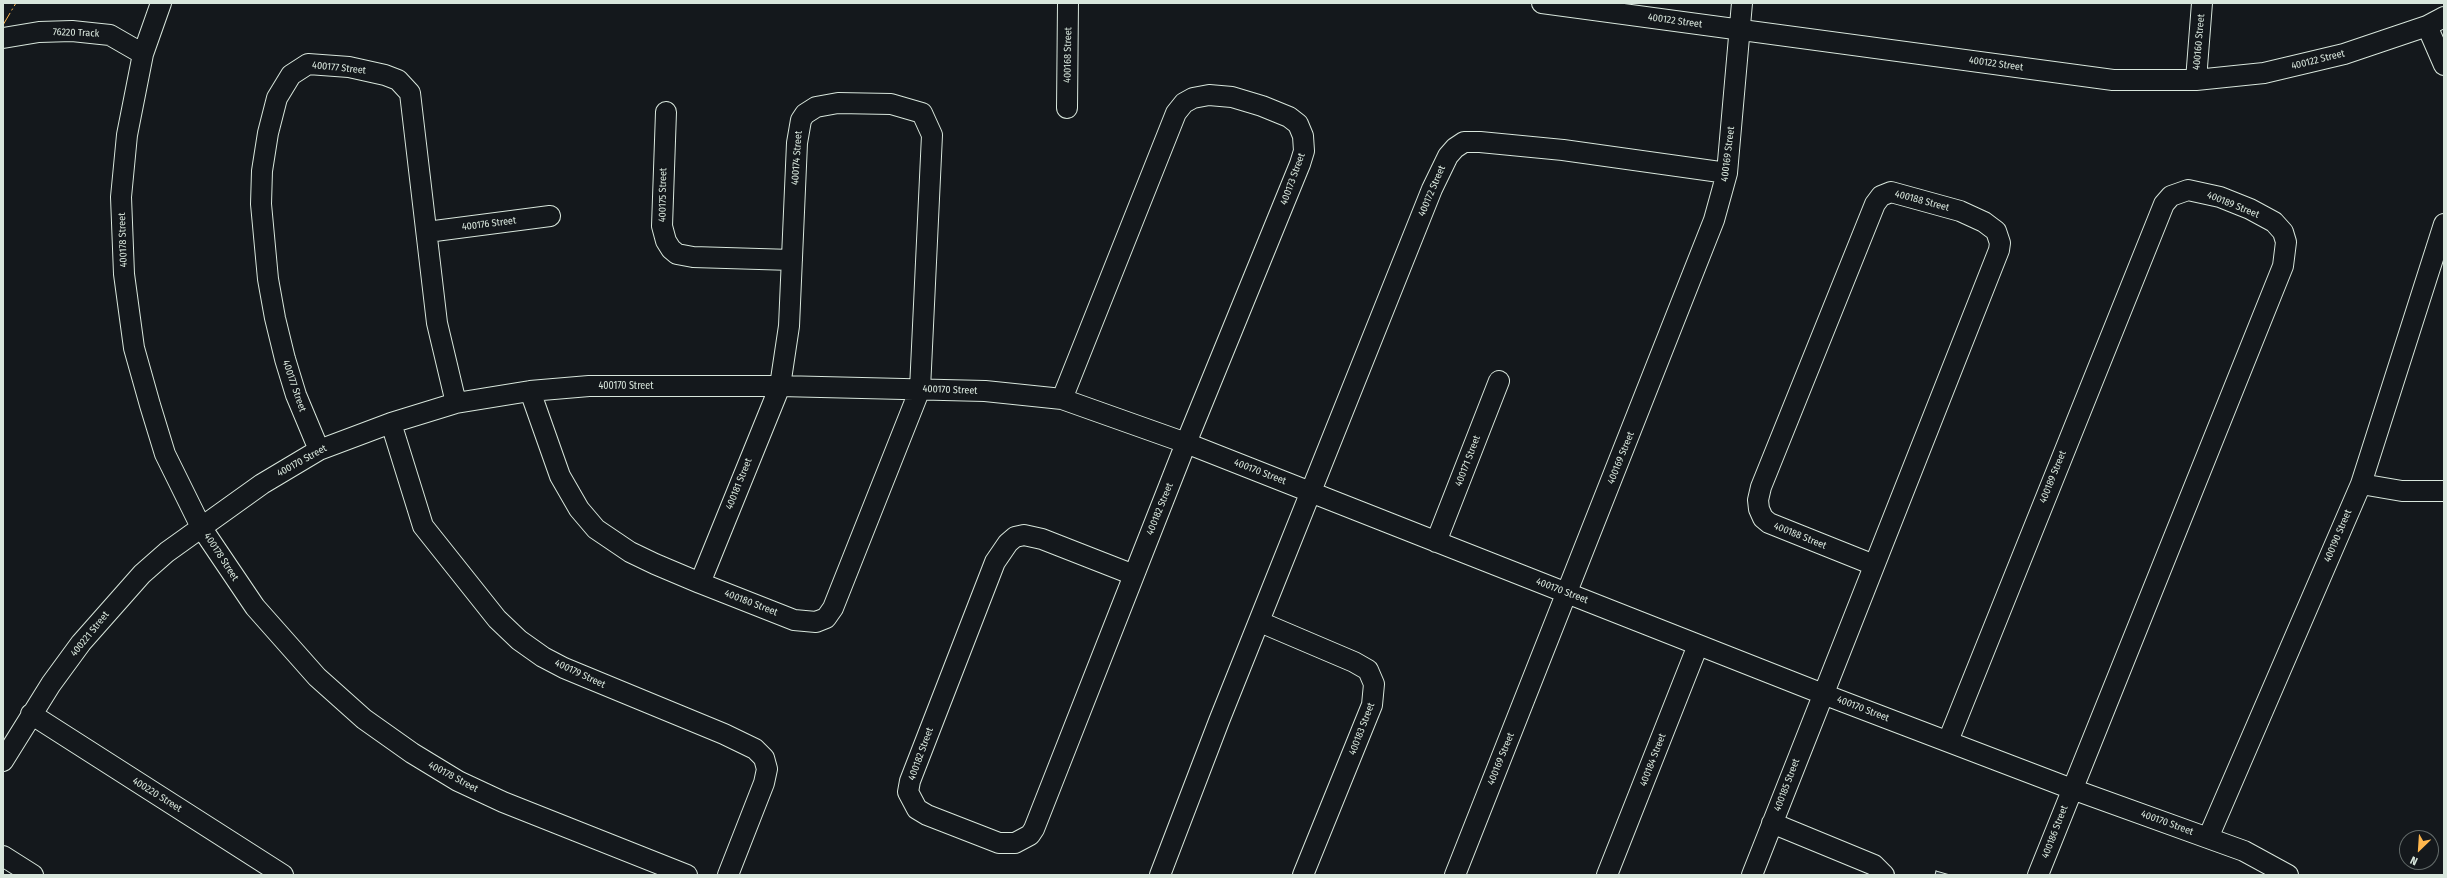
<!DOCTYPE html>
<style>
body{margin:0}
#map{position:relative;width:2447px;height:878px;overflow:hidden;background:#14181c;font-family:"Fira Sans Condensed",sans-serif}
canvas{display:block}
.frame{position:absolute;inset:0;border:4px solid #d8e6dc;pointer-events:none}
.north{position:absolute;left:2399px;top:830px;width:40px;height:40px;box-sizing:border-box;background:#14181c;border:1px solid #626a69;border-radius:50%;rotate:205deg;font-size:11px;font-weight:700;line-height:16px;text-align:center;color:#d8e6dc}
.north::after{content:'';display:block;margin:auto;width:14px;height:18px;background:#ffb74d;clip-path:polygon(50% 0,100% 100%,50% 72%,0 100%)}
</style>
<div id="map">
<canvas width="2447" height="878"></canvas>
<div class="frame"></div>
<div class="north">N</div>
</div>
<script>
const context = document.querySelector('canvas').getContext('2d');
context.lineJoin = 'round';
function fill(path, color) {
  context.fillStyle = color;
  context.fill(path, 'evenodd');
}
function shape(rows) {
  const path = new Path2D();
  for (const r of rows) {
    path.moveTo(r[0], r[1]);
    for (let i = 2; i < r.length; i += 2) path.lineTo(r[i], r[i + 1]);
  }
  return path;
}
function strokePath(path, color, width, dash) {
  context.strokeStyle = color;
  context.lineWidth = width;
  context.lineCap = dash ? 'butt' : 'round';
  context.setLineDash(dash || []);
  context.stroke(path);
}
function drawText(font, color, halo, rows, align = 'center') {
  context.font = font + ' "Fira Sans Condensed",sans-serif';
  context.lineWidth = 3;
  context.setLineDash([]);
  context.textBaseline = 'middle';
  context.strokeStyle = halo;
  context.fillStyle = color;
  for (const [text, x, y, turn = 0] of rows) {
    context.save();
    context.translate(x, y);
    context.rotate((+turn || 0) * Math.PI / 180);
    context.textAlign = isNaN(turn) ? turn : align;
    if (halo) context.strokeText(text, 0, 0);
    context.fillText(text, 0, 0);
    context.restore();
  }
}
const building = shape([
 [1936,871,1950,875,1935,875,1936,871]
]);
fill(building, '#2c363c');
strokePath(building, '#d8e6dc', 1);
const minor = shape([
 [161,3,143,54,127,135,121,197,124,274,134,348,150,405,165,454,201,527,255,607,317,677,364,719,412,753,458,781,503,802,687,875],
 [1542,3,2113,80,2196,80,2264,73,2344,54,2427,26,2444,17],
 [2427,26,2444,65],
 [3,38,39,32,72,31,110,35,143,54],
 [2196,80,2202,3],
 [1067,108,1068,3],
 [666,112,662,226,666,241,671,249,677,254,693,257,792,260],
 [427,232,550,216],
 [530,391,560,476,579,509,596,529,630,552,655,564,700,583,794,620,816,622,826,618,833,608,920,389,932,135,922,113,891,104,838,103,816,107,805,114,801,120,797,143,789,326,780,386,700,583],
 [1062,399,1176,113,1184,103,1193,98,1209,95,1232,97,1262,106,1289,117,1298,124,1303,136,1304,151,1300,164,1186,443,1034,829,1030,835,1015,843,999,843,927,815,917,809,908,792,910,781,995,562,1008,543,1015,537,1024,535,1042,539,1134,575],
 [391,423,423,526,497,619,519,640,543,657,564,668,724,734,755,749,764,758,767,769,764,783,728,875],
 [319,450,296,395,285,359,275,318,268,279,261,204,262,171,268,133,277,98,291,75,308,64,349,67,385,75,398,80,410,93,437,323,456,403],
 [2361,484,2402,491,2444,491],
 [1436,542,1499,381],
 [1260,622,1354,662,1368,670,1374,684,1372,705,1303,875],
 [31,714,283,875],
 [1948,741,2164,204,2171,196,2188,190,2220,197,2250,209,2274,222,2283,232,2286,242,2283,266,2038,875],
 [3,761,51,684,81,643,142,574,167,552,262,484,319,450,391,423,456,403,530,391,589,386,780,386,985,391,1062,399,1186,443,1823,694,2072,789,2244,851,2288,875],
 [1772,823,1874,865,1884,875],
 [2208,838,2361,484,2444,224],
 [3,856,33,875],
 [1160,875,1219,721,1432,189,1448,156,1455,148,1464,142,1480,142,1563,150,1727,173],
 [1455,875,1714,220,1727,173,1742,3],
 [1607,875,1698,645],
 [1752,875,1999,250,2000,243,1996,231,1984,222,1960,211,1891,192,1881,196,1875,204,1761,487,1758,500,1759,509,1763,518,1769,523,1874,565]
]);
strokePath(minor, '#d8e6dc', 22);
strokePath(minor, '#14181c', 20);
strokePath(shape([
 [3,25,16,3]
]), '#ffb74d', 1, [14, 3, 2, 3]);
drawText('10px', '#d8e6dc', '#14181c', [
 ["400122 Street",1675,21,8],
 ["76220 Track",76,33,2],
 ["400160 Street",2199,42,-85],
 ["400168 Street",1068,55,-89],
 ["400122 Street",2318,60,-14],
 ["400122 Street",1996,64,8],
 ["400177 Street",339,68,6],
 ["400169 Street",1728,154,-83],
 ["400174 Street",797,158,-86],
 ["400173 Street",1293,179,-70],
 ["400172 Street",1432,191,-67],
 ["400175 Street",663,195,-89],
 ["400188 Street",1922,201,15],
 ["400189 Street",2233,205,22],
 ["400176 Street",489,224,-7],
 ["400178 Street",123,240,-92],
 ["400177 Street",294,386,71],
 ["400170 Street",626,386],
 ["400170 Street",950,390,2],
 ["400169 Street",1621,458,-68],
 ["400170 Street",302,461,-29],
 ["400171 Street",1468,461,-69],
 ["400170 Street",1260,472,21],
 ["400189 Street",2053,477,-68],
 ["400181 Street",739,484,-68],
 ["400182 Street",1160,509,-68],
 ["400188 Street",1800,536,22],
 ["400190 Street",2338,536,-67],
 ["400178 Street",221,557,57],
 ["400170 Street",1562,591,21],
 ["400180 Street",751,603,21],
 ["400221 Street",90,634,-51],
 ["400179 Street",580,674,25],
 ["400170 Street",1863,709,21],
 ["400183 Street",1362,729,-69],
 ["400182 Street",921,754,-70],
 ["400169 Street",1501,759,-68],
 ["400184 Street",1653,760,-69],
 ["400178 Street",453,777,28],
 ["400185 Street",1787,785,-69],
 ["400220 Street",157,795,32],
 ["400170 Street",2167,823,20],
 ["400186 Street",2055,832,-69]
]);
</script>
